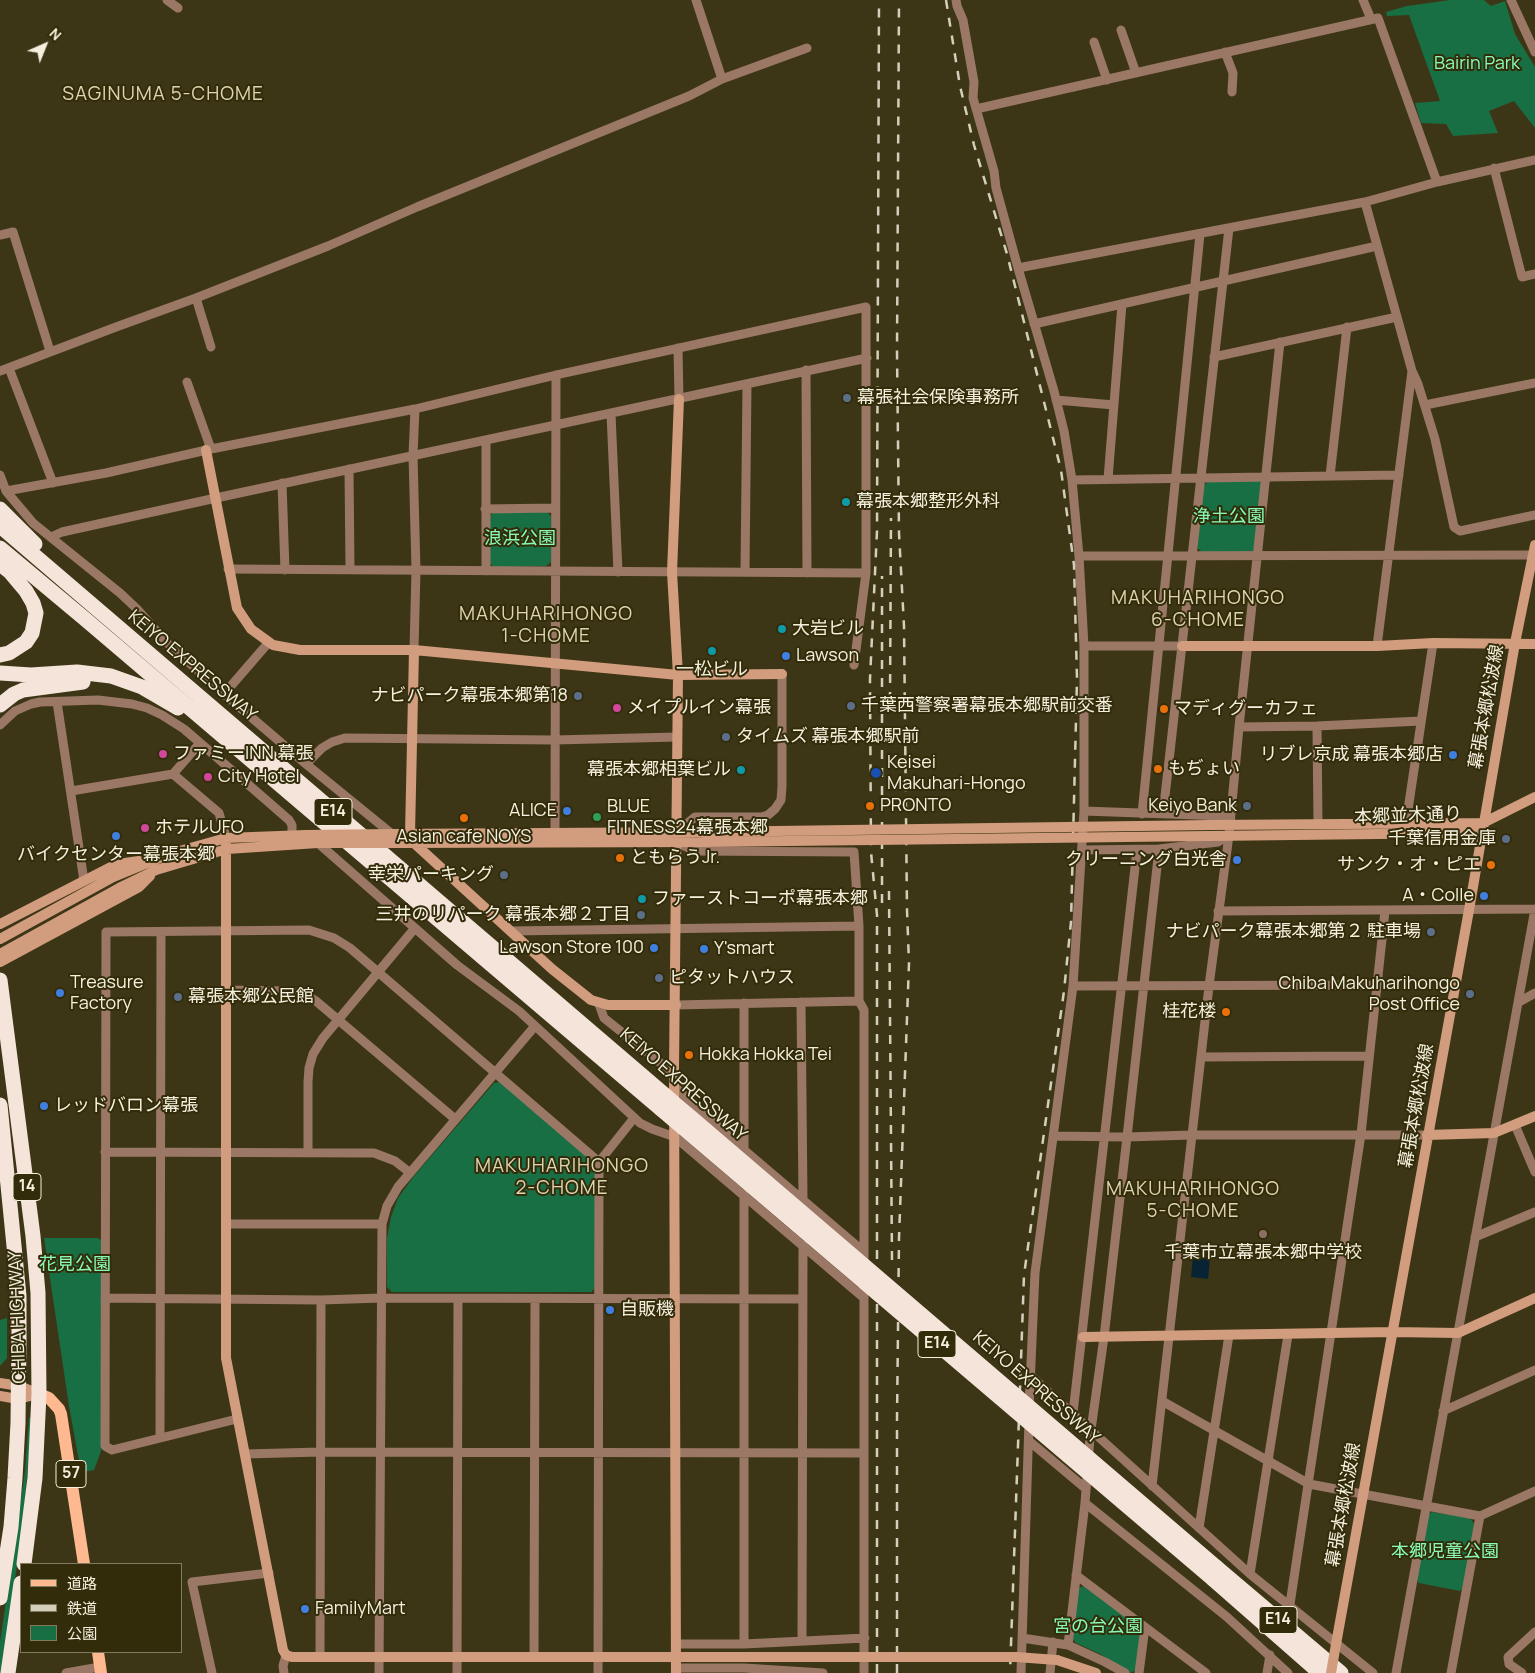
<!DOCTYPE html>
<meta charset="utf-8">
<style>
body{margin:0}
#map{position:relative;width:1535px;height:1673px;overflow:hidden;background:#3d3616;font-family:Manrope,"Noto Sans JP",sans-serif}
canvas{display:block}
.legend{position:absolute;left:20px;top:1563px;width:162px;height:90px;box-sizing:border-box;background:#332c0b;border:1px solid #807a5f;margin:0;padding:6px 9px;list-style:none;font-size:15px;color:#f4f0dd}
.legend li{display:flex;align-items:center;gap:10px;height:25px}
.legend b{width:25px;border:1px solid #807a5f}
.north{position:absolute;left:20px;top:20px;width:50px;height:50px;-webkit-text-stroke:4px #332c0b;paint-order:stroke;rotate:44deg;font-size:14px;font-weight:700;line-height:20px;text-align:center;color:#f4f0dd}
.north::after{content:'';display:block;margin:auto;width:18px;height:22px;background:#f4f0dd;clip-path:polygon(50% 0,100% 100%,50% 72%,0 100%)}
</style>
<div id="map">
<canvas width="1535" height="1673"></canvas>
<ul class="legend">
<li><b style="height:6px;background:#feb990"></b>道路</li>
<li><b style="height:6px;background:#d3cfba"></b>鉄道</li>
<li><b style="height:14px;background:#186f44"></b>公園</li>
</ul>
<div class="north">N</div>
</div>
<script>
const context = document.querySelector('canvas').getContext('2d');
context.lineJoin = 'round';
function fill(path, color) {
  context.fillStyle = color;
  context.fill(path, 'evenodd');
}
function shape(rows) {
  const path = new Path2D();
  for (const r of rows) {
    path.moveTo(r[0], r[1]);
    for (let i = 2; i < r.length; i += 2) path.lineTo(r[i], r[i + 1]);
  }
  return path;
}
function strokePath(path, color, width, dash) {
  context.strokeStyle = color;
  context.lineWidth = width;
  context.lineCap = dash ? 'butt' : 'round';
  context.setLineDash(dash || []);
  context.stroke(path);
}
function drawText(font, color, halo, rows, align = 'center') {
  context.font = font + ' Manrope,"Noto Sans JP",sans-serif';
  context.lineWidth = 4;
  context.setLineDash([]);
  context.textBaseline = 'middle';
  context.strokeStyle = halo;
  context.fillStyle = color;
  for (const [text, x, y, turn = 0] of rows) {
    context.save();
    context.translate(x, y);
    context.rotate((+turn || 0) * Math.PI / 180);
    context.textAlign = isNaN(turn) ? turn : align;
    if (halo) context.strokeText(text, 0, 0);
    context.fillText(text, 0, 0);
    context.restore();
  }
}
fill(shape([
 [1450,0,1484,0,1491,6,1505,1,1515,34,1535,67,1535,128,1514,101,1489,111,1498,133,1453,136,1446,124,1421,123,1415,103,1440,101,1409,15,1387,16,1386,12,1407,6],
 [1258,480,1262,484,1255,548,1251,553,1202,552,1196,547,1203,487,1208,481],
 [494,511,546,511,551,516,551,562,546,566,494,567,489,563,489,518],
 [500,1082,592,1161,595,1167,595,1288,591,1292,392,1292,387,1287,387,1238,391,1217,398,1198,414,1176,494,1083],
 [44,1238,98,1238,101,1240,101,1451,94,1470,81,1472,69,1406],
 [7,1318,7,1358,0,1366,0,1320],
 [29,1418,31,1418,29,1455,23,1522,2,1672,0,1673,0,1642,25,1471],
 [1432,1512,1470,1518,1474,1524,1464,1587,1460,1591,1419,1583,1416,1579,1427,1515],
 [1085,1586,1137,1626,1140,1633,1136,1670,1130,1673,1100,1654,1076,1643,1072,1638,1078,1588]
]), '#186f44');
fill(shape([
 [1194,1245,1211,1247,1208,1279,1191,1277]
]), '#082434');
strokePath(shape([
 [167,0,178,8],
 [696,0,722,79],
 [956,0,957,6,963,20,974,82,973,98,994,171,996,188,1018,268,1054,391,1064,431,1072,480,1079,556,1084,646,1084,811,1073,986,1035,1273,1029,1408],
 [1363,0,1371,19],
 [1511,0,1535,52],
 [1121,30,1136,73],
 [1094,42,1107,80],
 [1225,52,1233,73,1232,92],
 [976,109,1378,18,1437,182],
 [1494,168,1522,277,1535,274],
 [1365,202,1412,371,1418,384,1435,439,1454,527,1460,531,1535,515],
 [0,235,13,232,50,351],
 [1018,268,1365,202,1437,182,1535,160],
 [196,298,211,347],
 [1034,324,1377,246],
 [678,348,679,399],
 [1214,357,1397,317],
 [9,368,53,483],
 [806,370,807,573],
 [0,371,116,327,196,298,328,246,417,207,689,96,722,79,807,48],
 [187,382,211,449],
 [1056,400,1114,405],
 [1425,405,1535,383],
 [611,414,618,572],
 [486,440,486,571],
 [349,469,350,569],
 [0,475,6,491,33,523,120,593,137,609,167,643,224,694,269,642],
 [1330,476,1347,327],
 [1108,479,1122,304],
 [1072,480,1399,475],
 [282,483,285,570],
 [6,491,106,473,211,449,415,409,556,375,866,307,866,573,854,665],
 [485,509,555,508],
 [51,537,62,532,216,498,867,358],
 [1079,556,1533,555],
 [228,569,866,573],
 [745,571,747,384],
 [1084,646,1182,646],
 [1377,646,1412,371],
 [414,650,416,570,413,455,415,409],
 [224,694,306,764,392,834],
 [57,702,84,881],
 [0,725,15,711,31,704,40,702,98,700,132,704,147,708,162,715,184,729,258,793,289,820,292,825,292,836],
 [1317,726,1318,824],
 [1239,727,1317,726,1421,721],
 [306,764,322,748,332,742,345,738,554,740,677,737],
 [173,774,219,813,226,838],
 [71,791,173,774,200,743],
 [1084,811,1224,816,1230,825],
 [1142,814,1200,234],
 [1163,814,1229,228],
 [1406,823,1433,643],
 [555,832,556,375],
 [677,832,695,817,761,817,768,815,775,809,781,800,782,787,782,674],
 [677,842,694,851,854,852,859,926,859,1001,864,1010,864,1268],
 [318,843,457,965,519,1011,640,1123,652,1129,675,1137,864,1298],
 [1082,850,1159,849,1218,842,1229,835],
 [1218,911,1535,909],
 [512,931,859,926],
 [1073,986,1377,985],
 [226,990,288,991,309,997,316,1001,455,1119],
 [801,1002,803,1199],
 [1519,1002,1535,993],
 [744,1003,744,1150],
 [599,1004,604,1018,668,1069,674,1069],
 [676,1005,859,1001],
 [1201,1057,1368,1056],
 [675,1087,744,1150,864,1252],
 [1515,1125,1535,1172],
 [1053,1136,1127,1137,1192,1135,1427,1135],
 [105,1152,374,1153,395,1161,409,1172],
 [308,1152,308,1082,309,1068,313,1054,323,1038,415,928],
 [744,1194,744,1644],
 [226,1224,382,1224],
 [1475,1237,1535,1212],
 [864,1281,864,1673],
 [105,1298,321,1300,381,1298,802,1299],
 [1030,1375,1250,1574,1373,1673],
 [1162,1401,1309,1484,1480,1516,1535,1491],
 [1443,1411,1535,1370],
 [1073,1413,1137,850],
 [237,1419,112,1450,105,1446,106,932,309,930,334,938,350,948,599,1162],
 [160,1437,161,932],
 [1029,1441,1085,1488],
 [245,1454,320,1452,863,1453],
 [1152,1486,1209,986,1229,835,1239,727,1280,342],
 [1085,1503,1227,1617,1288,1673],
 [1199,1528,1229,1335],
 [1250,1574,1288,1335],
 [1076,1575,1206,1673],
 [1290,1604,1361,1134,1385,911],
 [1022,1638,1068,1645,1105,1662,1125,1673],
 [802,1641,803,1245],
 [676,1644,744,1644,865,1638],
 [1068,1645,1085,1503,1090,1437,1104,1337,1127,1137,1159,849],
 [534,1656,535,1299],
 [320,1657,321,1300],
 [676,1668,744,1668,823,1673],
 [66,1673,100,1667],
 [212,1673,192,1582,269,1573],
 [284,1673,283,1666,286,1655],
 [379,1673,382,1224,387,1206,398,1187,535,1026],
 [457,1673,458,1299],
 [598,1673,599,1162,634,1118],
 [1021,1673,1029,1421],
 [1050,1673,1053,1642],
 [1139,1673,1145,1627],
 [1267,1673,1270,1655],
 [1396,1673,1535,909],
 [1451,1673,1480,1516],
 [1522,1673,1509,1664,1508,1657,1535,1632]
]), '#9a7865', 9);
strokePath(shape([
 [206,450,237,608,251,629,273,645,300,650,414,650,678,675,782,674],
 [1182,646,1377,646,1433,643,1535,644],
 [414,650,410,834,414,843,552,969,591,1000,608,1005,676,1005],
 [1210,825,1480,823],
 [392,834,704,832],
 [1209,836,1463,833,1535,797],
 [226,838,226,1358,283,1650,286,1655,292,1657,828,1657],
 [399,843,704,842],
 [0,924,111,867,125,863,139,861],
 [0,939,113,877,169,854,226,838,306,835],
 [0,954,119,888,156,870,227,849,318,843],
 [0,962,139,887,150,876],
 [1427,1135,1494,1133,1535,1116],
 [1083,1337,1393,1332,1458,1333,1535,1298],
 [0,1383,19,1386,39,1394],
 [0,1396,18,1399,39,1394],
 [1336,1644,1469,910,1515,643,1535,545],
 [1057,1660,1096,1673],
 [676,1673,674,1069,678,675,672,572,679,399]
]), '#d29d7e', 10);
strokePath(shape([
 [39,1394,49,1398,59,1409,61,1414,84,1564],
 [98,1652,101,1673]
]), '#feb990', 12);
strokePath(shape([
 [0,509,35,544],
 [0,526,666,1096],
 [0,548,85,619,661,1109],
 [0,564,10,572,26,591,33,603,36,613,32,633,26,642,9,653,0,655],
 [0,673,31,675,77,672,111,676,142,687,178,708],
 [0,705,14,694,23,690,83,682],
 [0,980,33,1236,38,1293,39,1394,35,1478,24,1564],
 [0,1105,19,1296,19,1338,18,1423,15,1478,11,1527,0,1598],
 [1216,1567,1341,1673],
 [1213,1579,1320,1673],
 [8,1673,21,1583]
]), '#f5e4da', 15);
strokePath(shape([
 [946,0,960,86,974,145,1007,254,1061,470,1074,565,1077,679,1071,922,1064,991,1024,1275,1010,1673],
 [890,701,891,518],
 [889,891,892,1261],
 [882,903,882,576],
 [877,1673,877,915,871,852,870,679,877,531,879,0],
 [897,1673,897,1420,899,1238,909,963,907,910,904,626,899,533,897,352,899,0]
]), '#d3cfba', 2.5, [9, 9]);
strokePath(shape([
 [704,832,1210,825],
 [306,835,392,834],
 [704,842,1209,836],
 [318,843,399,843],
 [828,1657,1016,1657,1057,1660],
 [1331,1673,1336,1644]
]), '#d29d7e', 10);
strokePath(shape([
 [666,1096,1216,1567],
 [661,1109,1213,1579]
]), '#f5e4da', 15);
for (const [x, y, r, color] of [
 [847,398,5,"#5c6f8a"],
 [846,502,5,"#0f9aa8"],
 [782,629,5,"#0f9aa8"],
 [712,651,5,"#0f9aa8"],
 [786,656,5,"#3f7fe0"],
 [578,696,5,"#5c6f8a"],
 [851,706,5,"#5c6f8a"],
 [617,708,5,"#d1479c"],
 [1164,709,5,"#e8710a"],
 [726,737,5,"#5c6f8a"],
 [163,754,5,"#d1479c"],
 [1453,755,5,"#3f7fe0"],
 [1158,769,5,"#e8710a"],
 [741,770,5,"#0f9aa8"],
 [876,773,6,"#1a4fb4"],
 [208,777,5,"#d1479c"],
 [870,806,5,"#e8710a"],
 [1247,806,5,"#5c6f8a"],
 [567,811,5,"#3f7fe0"],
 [597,817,5,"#2e9e5b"],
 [464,818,5,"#e8710a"],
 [145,828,5,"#d1479c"],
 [116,836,5,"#3f7fe0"],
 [1506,839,5,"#5c6f8a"],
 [620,858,5,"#e8710a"],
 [1237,860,5,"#3f7fe0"],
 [1491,865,5,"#e8710a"],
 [504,875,5,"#5c6f8a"],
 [1484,896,5,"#3f7fe0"],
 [642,899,5,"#0f9aa8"],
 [641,915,5,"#5c6f8a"],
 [1431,932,5,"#5c6f8a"],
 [654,948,5,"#3f7fe0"],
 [704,949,5,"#3f7fe0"],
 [659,978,5,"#5c6f8a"],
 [60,993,5,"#3f7fe0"],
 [1470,994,5,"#5c6f8a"],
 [178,997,5,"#5c6f8a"],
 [1226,1012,5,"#e8710a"],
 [689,1055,5,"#e8710a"],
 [44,1106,5,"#3f7fe0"],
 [1263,1234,5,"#8d6e63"],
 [610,1310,5,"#3f7fe0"],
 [305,1609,5,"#3f7fe0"]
]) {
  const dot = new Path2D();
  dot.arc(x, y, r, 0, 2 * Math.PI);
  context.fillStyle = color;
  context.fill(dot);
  strokePath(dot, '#332c0b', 2);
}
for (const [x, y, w] of [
 [333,812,38],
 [27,1187,28],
 [937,1344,38],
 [71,1474,30],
 [1278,1620,38]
]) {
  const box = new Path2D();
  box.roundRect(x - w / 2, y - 13.5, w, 27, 4);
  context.fillStyle = '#332c0b';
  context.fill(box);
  strokePath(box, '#f4f0dd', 1);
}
drawText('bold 16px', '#f4f0dd', null, [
 ["E14",333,812],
 ["14",27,1187],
 ["E14",937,1344],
 ["57",71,1474],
 ["E14",1278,1620]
]);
drawText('18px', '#88fcb7', '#332c0b', [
 ["Bairin Park",1477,64],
 ["浄土公園",1229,517],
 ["浪浜公園",520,539],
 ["花見公園",75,1265],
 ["本郷児童公園",1445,1552],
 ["宮の台公園",1098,1627]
]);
drawText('18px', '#f4f0dd', '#332c0b', [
 ["幕張社会保険事務所",857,398],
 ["幕張本郷整形外科",856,502],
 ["大岩ビル",792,629],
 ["Lawson",796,656],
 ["一松ビル",712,670,"center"],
 ["ナビパーク幕張本郷第18",568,696,"right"],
 ["千葉西警察署幕張本郷駅前交番",861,706],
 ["メイプルイン幕張",627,708],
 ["マディグーカフェ",1174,709],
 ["タイムズ 幕張本郷駅前",736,737],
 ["ファミーINN 幕張",173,754],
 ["リブレ京成 幕張本郷店",1443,755,"right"],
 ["Keisei",887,763],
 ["Makuhari-Hongo",887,784],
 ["もぢょい",1168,769],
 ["幕張本郷相葉ビル",731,770,"right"],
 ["City Hotel",218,777],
 ["PRONTO",880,806],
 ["Keiyo Bank",1237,806,"right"],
 ["BLUE",607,807],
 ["FITNESS24幕張本郷",607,828],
 ["ALICE",557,811,"right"],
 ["ホテルUFO",155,828],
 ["Asian cafe NOYS",464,837,"center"],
 ["千葉信用金庫",1496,839,"right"],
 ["バイクセンター幕張本郷",116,855,"center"],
 ["ともらうJr.",630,858],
 ["クリーニング白光舎",1227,860,"right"],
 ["サンク・オ・ピエ",1481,865,"right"],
 ["幸栄パーキング",494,875,"right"],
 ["A・Colle",1474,896,"right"],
 ["ファーストコーポ幕張本郷",652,899],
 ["三井のリパーク 幕張本郷２丁目",631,915,"right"],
 ["ナビパーク幕張本郷第２ 駐車場",1421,932,"right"],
 ["Lawson Store 100",644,948,"right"],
 ["Y'smart",714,949],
 ["ピタットハウス",669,978],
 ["Treasure",70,983],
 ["Factory",70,1004],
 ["Chiba Makuharihongo",1460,984,"right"],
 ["Post Office",1460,1005,"right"],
 ["幕張本郷公民館",188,997],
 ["桂花楼",1216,1012,"right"],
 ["Hokka Hokka Tei",699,1055],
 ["レッドバロン幕張",54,1106],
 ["千葉市立幕張本郷中学校",1263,1253,"center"],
 ["自販機",620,1310],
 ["FamilyMart",315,1609]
], 'left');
drawText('18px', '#f4f0dd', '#332c0b', [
 ["KEIYO EXPRESSWAY",192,666,40],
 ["幕張本郷松波線",1487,707,-80],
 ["本郷並木通り",1408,816,-2],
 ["KEIYO EXPRESSWAY",683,1085,41],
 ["幕張本郷松波線",1417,1106,-80],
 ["CHIBA HIGHWAY",18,1317,-92],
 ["KEIYO EXPRESSWAY",1036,1388,41],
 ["幕張本郷松波線",1344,1505,-80]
]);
context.letterSpacing = '1px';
drawText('19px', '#ded6b1', '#332c0b', [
 ["SAGINUMA 5-CHOME",163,95],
 ["MAKUHARIHONGO",1198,599],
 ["6-CHOME",1198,621],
 ["MAKUHARIHONGO",546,615],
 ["1-CHOME",546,637],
 ["MAKUHARIHONGO",562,1167],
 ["2-CHOME",562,1189],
 ["MAKUHARIHONGO",1193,1190],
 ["5-CHOME",1193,1212]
]);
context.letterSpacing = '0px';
</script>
